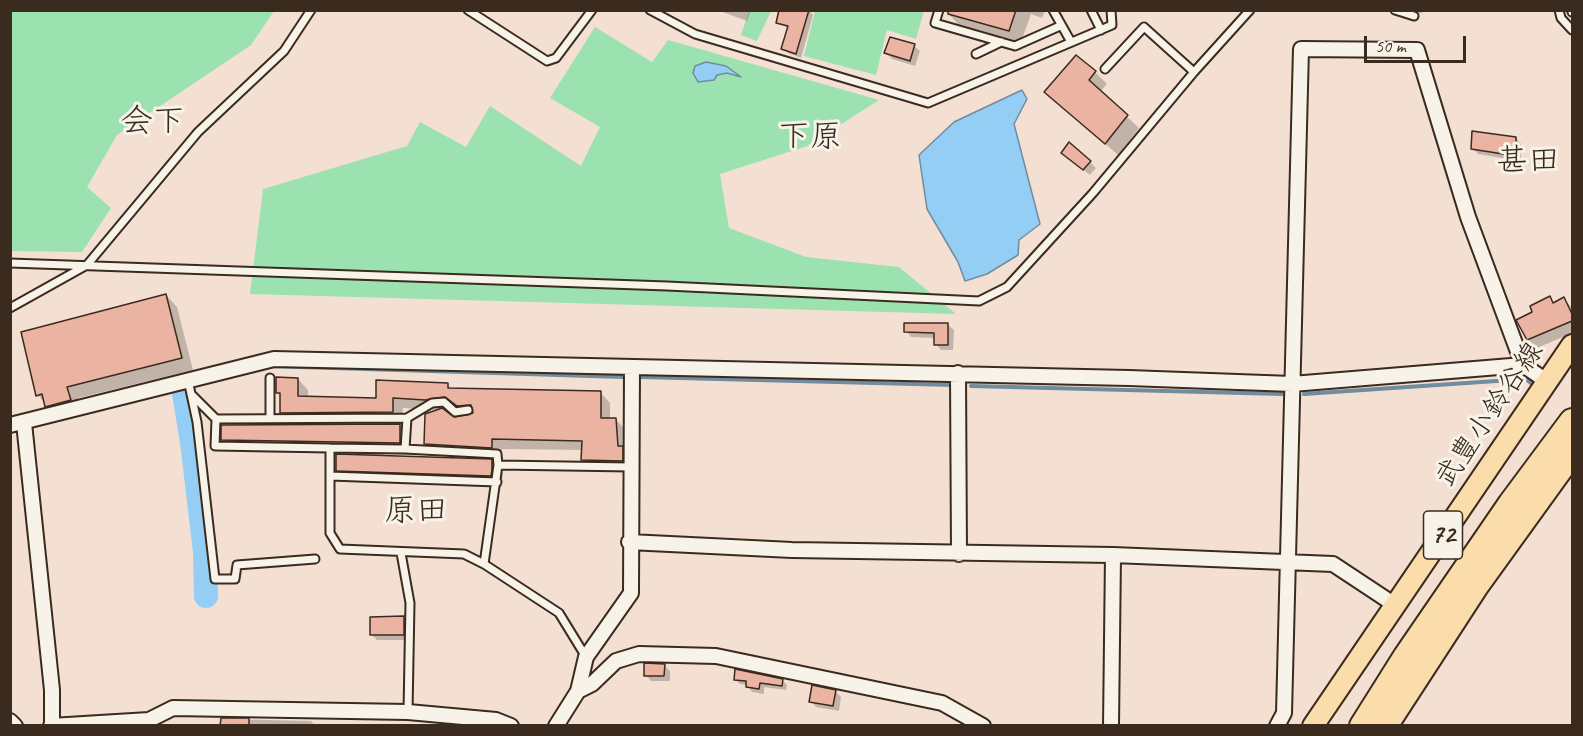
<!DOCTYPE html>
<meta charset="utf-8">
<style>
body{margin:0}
#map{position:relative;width:1583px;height:736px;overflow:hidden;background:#f3e0d3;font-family:Caveat,sans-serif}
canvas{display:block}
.frame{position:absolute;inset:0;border:12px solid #3b2a1e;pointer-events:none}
.scale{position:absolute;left:1364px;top:36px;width:102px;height:27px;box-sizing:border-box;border:3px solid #3b2a1e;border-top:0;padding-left:8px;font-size:18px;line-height:21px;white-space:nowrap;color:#3b2a1e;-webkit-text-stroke:4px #f7f3e8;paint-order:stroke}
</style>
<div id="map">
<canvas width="1583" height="736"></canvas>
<div class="frame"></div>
<div class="scale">50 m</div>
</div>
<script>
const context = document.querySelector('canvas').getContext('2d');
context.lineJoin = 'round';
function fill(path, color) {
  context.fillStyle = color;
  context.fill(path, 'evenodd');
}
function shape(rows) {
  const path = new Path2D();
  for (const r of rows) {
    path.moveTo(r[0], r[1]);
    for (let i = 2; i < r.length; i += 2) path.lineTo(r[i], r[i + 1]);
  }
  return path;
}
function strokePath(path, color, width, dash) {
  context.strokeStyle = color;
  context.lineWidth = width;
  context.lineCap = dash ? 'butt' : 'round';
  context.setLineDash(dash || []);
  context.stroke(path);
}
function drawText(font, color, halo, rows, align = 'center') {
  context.font = font + ' Caveat,"Klee One",sans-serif';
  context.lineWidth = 6;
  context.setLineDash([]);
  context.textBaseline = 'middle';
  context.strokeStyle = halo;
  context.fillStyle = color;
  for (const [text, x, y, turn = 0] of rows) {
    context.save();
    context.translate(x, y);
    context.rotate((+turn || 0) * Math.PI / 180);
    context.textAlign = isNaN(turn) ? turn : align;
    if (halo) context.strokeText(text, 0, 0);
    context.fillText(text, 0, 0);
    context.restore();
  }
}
fill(shape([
 [11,10,274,10,274,11,251,45,117,135,87,187,111,208,82,252,11,251],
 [749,11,771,11,757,41,741,35],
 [815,11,815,10,924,11,916,39,887,30,876,75,804,56],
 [595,27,652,62,668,40,879,100,807,146,720,174,729,228,806,257,899,267,956,314,250,294,263,189,407,146,420,122,466,147,490,106,581,166,600,127,550,98]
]), '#9be2b0');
const water = shape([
 [706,62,726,66,741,77,727,73,717,75,714,80,698,82,693,73,695,66,706,62],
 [1022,90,1027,99,1014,124,1040,224,1019,240,1018,255,987,274,965,281,958,262,927,209,919,155,954,122,1022,90]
]);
fill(water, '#94cef4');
strokePath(water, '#708c9e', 1.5);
fill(shape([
 [717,10,751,10,747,21],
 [781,10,809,10,813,15,801,58,788,53,783,48,789,29,777,22],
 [945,10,1045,10,1042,18,1031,14,1021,42,958,24],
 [1404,10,1427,10,1413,17],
 [914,46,920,51,915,66,892,59,886,53],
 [1095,72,1107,84,1100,92,1139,128,1118,155,1046,92],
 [1516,138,1521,144,1521,161,1478,154,1473,148],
 [1068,158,1090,162,1096,168,1090,175],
 [166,295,177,307,193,370,78,398,82,412,58,418,38,395],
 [1549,298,1554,303,1564,299,1572,308,1572,333,1537,348,1528,339,1534,312],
 [948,325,954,330,953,350,941,350,936,344,936,338,911,337,906,331],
 [298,379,308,390,308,397,377,399,447,384,453,390,600,392,610,403,610,420,616,420,626,430,632,471,593,470,582,460,583,450,502,449,502,458,436,454,426,444,439,410,403,408,402,422,396,422,411,437,411,455,384,454,383,457,491,461,503,473,502,487,349,482,337,470,337,453,234,452,222,440,295,426,281,412,282,397,277,392],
 [457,406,468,415,454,419,441,409],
 [404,617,409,623,409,640,377,640,371,634],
 [664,665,670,671,670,681,651,681,646,675],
 [735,679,782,680,787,685,786,690,764,687,764,694,752,692,747,685,740,684],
 [835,691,841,697,839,711,816,707,811,701],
 [222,719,311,721,315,726,221,726]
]), '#0003');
strokePath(shape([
 [269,366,623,377],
 [640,377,953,385],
 [971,386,1282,394],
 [1304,394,1526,379,1532,384]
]), '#708c9e', 4);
strokePath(shape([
 [183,387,192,442,205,552,206,596]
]), '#94cef4', 24);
const building = shape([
 [779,10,809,10,796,54,781,49,788,26,776,23,779,10],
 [948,10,1016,10,1009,31,948,14,948,10],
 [890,37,915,44,910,61,884,53,890,37],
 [1076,55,1096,71,1089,80,1128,115,1105,144,1044,92,1076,55],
 [1472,131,1516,137,1516,156,1471,149,1472,131],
 [1069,142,1091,161,1083,170,1061,153,1069,142],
 [166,294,182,358,67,387,71,400,45,407,42,394,36,396,21,332,166,294],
 [1550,296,1553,303,1564,297,1572,314,1572,321,1527,340,1516,320,1532,312,1530,306,1550,296],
 [904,323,948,323,948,345,934,345,934,333,904,332,904,323],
 [276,377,298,378,298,396,376,398,376,380,448,383,448,388,601,391,601,418,616,418,618,446,623,446,623,461,581,460,582,441,492,439,492,448,424,444,425,414,442,408,454,417,473,413,471,405,457,406,445,397,425,400,393,398,393,412,280,413,280,393,276,393,276,377],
 [400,424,400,443,221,440,221,425,400,424],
 [336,454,492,459,492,470,491,476,336,471,336,454],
 [404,616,404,635,370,635,370,617,404,616],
 [644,663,665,664,664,676,644,676,644,663],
 [735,669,783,679,782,686,760,683,759,689,746,687,746,681,734,680,735,669],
 [812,685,836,690,833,706,809,702,812,685],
 [221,718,249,718,249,726,220,726,221,718]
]);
fill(building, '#ebb3a2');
strokePath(building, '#3b2a1e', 1.5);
const lane = shape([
 [468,10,547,61,556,58,592,10],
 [650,10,695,34,928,103,1112,25,1111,10],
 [939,10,935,23,1015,46,1060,26],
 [1053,10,1071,42],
 [1091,10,1101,30],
 [1395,10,1414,16],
 [1559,10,1561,18,1572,30],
 [1572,10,1572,12],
 [976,54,1001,42],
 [1105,69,1144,27,1194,72],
 [10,263,667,286,979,301,1007,287,1093,193,1194,72,1250,10],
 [10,308,87,265,198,132,284,51,311,10],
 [270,378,270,418],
 [188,380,197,422,215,579,235,579,237,565,315,559],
 [192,395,216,419,215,446,330,448,330,533,340,549,464,554,484,564],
 [407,418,432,403,444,402,455,412,468,410],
 [216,419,407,418,405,449,330,448],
 [405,449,497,454,498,465],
 [330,476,497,482],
 [401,553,410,603,408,712],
 [586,657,559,613,484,564,498,465,631,467]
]);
const street = shape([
 [958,373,959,554],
 [24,423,52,690,52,725],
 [10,425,274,359,1129,378,1292,384,1523,365],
 [629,542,792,550,1113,555,1333,564,1395,605],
 [578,691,592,684,616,661,639,654,716,656,942,703,983,726],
 [10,721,15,726],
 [51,726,149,720,173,708,408,712,496,720,511,726],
 [556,726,578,691,586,657,631,593,632,367],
 [1111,726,1113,555],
 [1277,726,1284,713,1301,49,1417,50,1468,217,1523,365,1548,382]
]);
const primary = shape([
 [1313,726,1572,345]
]);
const highway = shape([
 [1362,726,1406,656,1511,503,1572,421],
 [1385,726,1476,586,1572,453]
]);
strokePath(lane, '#3b2a1e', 11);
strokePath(street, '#3b2a1e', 18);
strokePath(primary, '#3b2a1e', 24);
strokePath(highway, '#3b2a1e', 28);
strokePath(lane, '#f7f3e8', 7);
strokePath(street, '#f7f3e8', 14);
strokePath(primary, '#faddab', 20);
strokePath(highway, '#faddab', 24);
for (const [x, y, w] of [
 [1443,535,39]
]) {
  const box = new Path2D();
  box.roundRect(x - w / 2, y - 24, w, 48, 4.5);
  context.fillStyle = '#f7f3e8';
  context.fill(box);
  strokePath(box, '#3b2a1e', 1.5);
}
drawText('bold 27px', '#3b2a1e', null, [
 ["72",1443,535]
]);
drawText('28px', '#3b2a1e', '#f7f3e8', [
 ["武豊小鈴谷線",1490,415,-56]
]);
drawText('32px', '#3b2a1e', '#f7f3e8', [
 ["会下",153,123],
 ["下原",810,138],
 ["甚田",1528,162],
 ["原田",416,512]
]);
</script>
